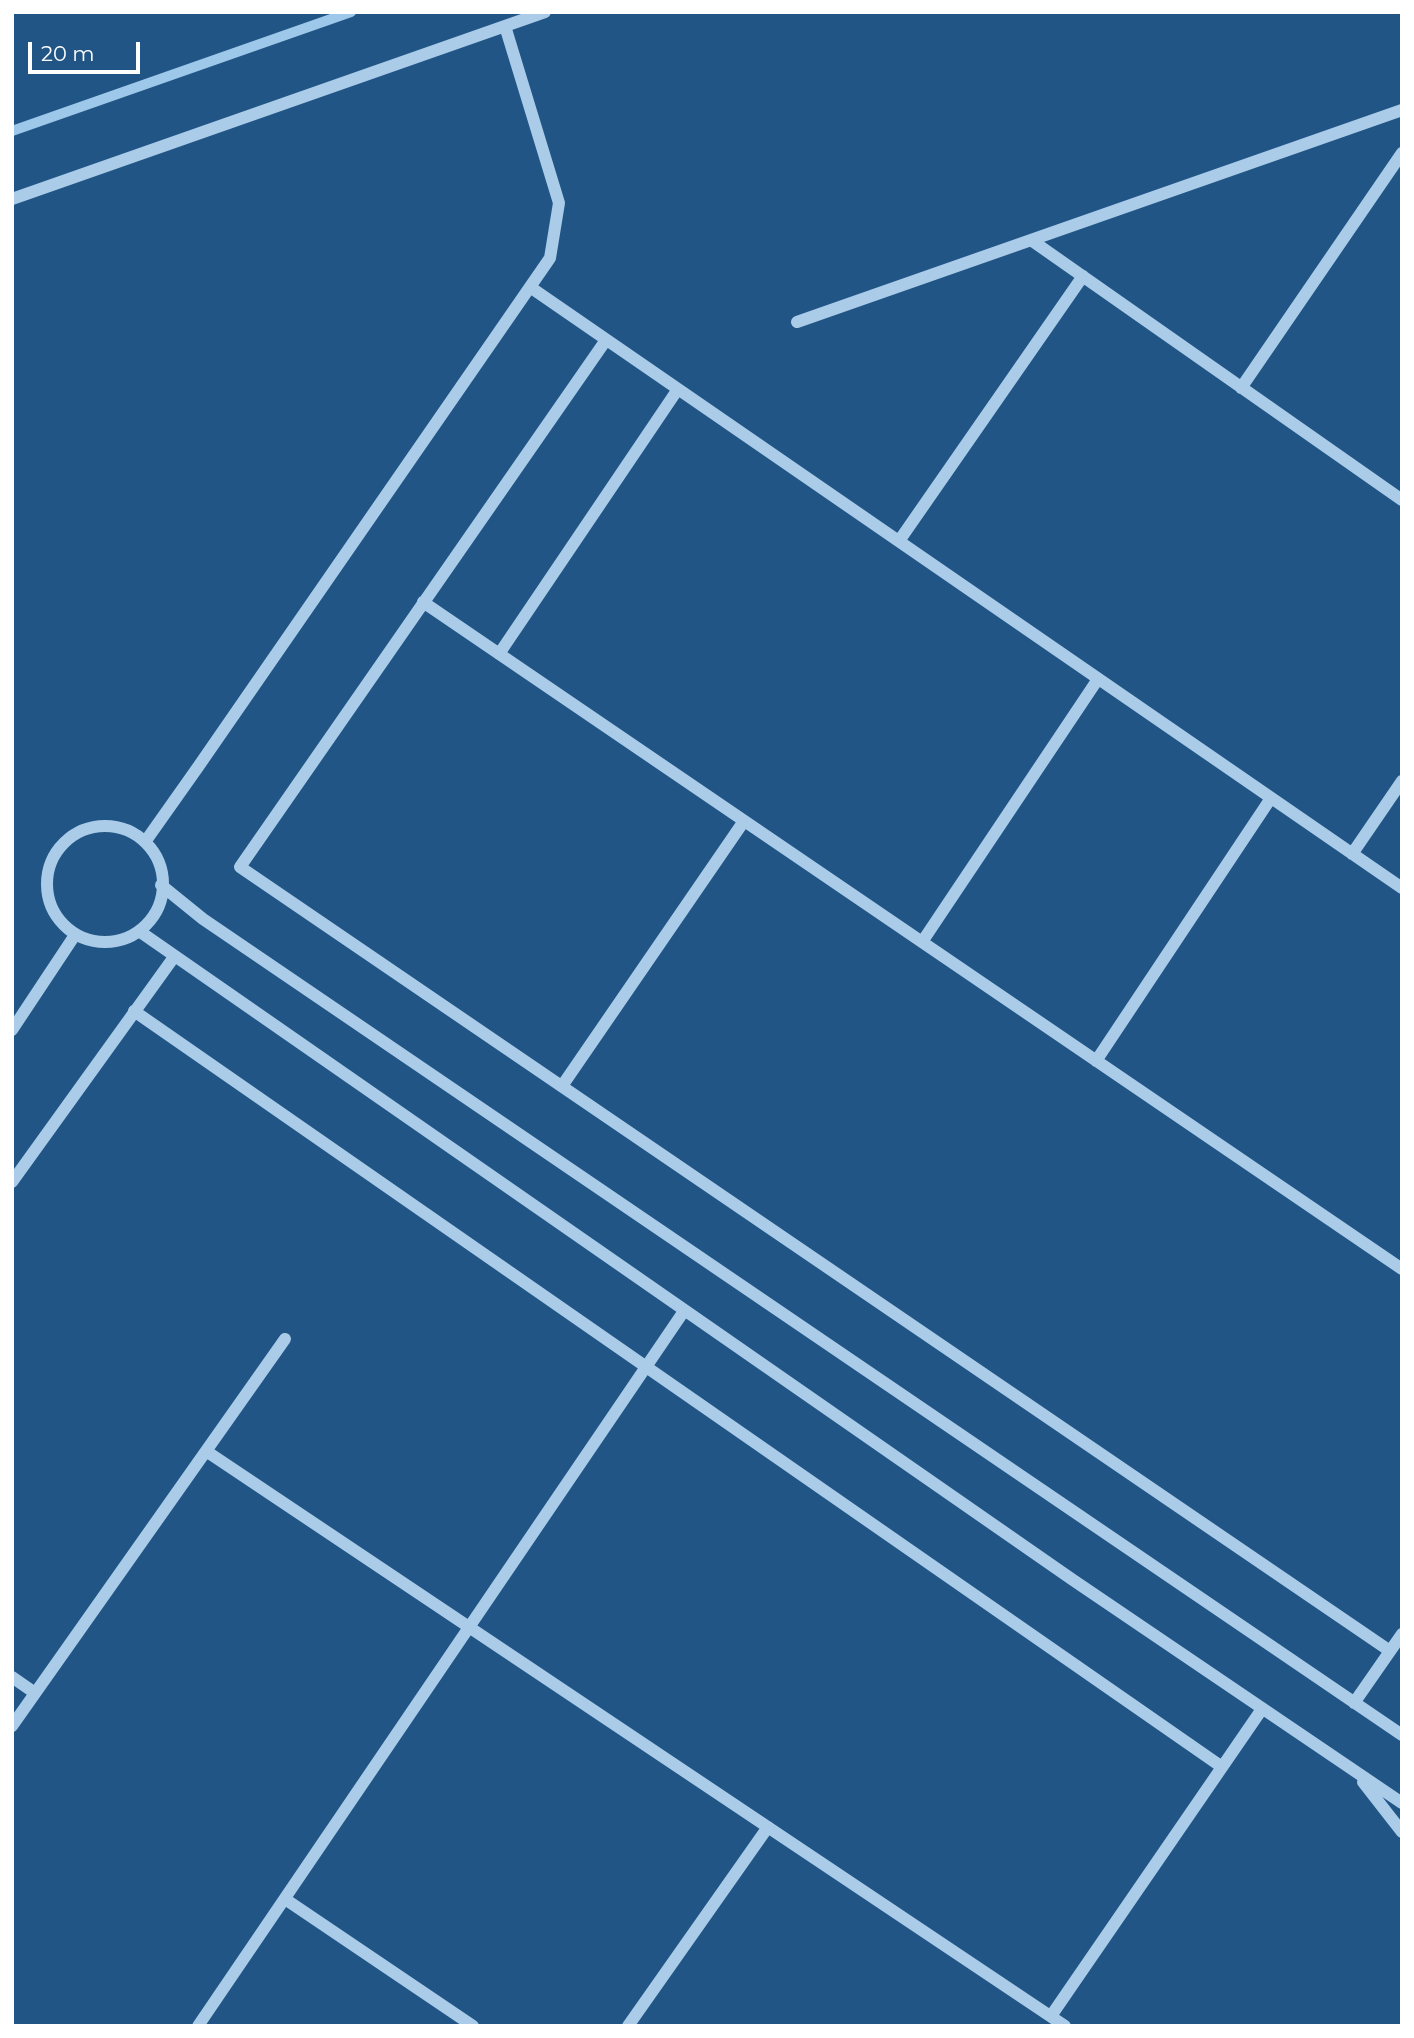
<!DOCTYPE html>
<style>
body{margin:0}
#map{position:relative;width:1414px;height:2038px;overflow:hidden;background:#215585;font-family:Montserrat,sans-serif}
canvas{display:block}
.frame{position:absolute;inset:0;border:14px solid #fff;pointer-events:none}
.scale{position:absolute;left:28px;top:42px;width:112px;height:32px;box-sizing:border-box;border:4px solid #fff;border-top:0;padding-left:9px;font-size:21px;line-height:24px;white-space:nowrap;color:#fff;-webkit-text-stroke:5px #215585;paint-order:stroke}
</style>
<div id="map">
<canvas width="1414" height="2038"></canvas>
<div class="frame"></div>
<div class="scale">20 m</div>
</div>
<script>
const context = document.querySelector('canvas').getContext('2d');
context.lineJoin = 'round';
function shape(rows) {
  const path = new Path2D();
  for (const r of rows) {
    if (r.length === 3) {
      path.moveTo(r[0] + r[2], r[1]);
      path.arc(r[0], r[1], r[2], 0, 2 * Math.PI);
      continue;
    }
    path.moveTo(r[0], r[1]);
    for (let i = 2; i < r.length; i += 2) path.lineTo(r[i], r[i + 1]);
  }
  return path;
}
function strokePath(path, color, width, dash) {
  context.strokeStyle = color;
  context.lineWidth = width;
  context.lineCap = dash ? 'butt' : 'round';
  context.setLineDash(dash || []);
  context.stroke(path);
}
strokePath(shape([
 [12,131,351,12]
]), '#9ec8ea', 10);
strokePath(shape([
 [12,199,545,12],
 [1031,240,1402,500],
 [530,287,1402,888],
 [797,322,1402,110],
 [606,340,240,867,1390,1651],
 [1241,388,1402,153],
 [899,541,1083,276],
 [423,602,1402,1269],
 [499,654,678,389],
 [105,884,58],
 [145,842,198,767,550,258,559,203,505,26],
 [1352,854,1402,781],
 [161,885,203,919,1402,1735],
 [139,931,1073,1580,1402,1803],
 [922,942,1098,679],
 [134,1011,1222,1767],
 [12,1030,75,935],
 [1096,1061,1271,798],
 [562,1086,744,821],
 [12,1182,174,957],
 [206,1451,1065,2026],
 [12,1677,35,1693],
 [1354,1703,1402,1634],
 [12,1726,285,1339],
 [1363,1782,1402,1832],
 [285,1899,473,2026],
 [1051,2016,1262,1709],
 [198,2026,684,1311],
 [628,2026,768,1827]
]), '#aacce9', 12);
</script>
